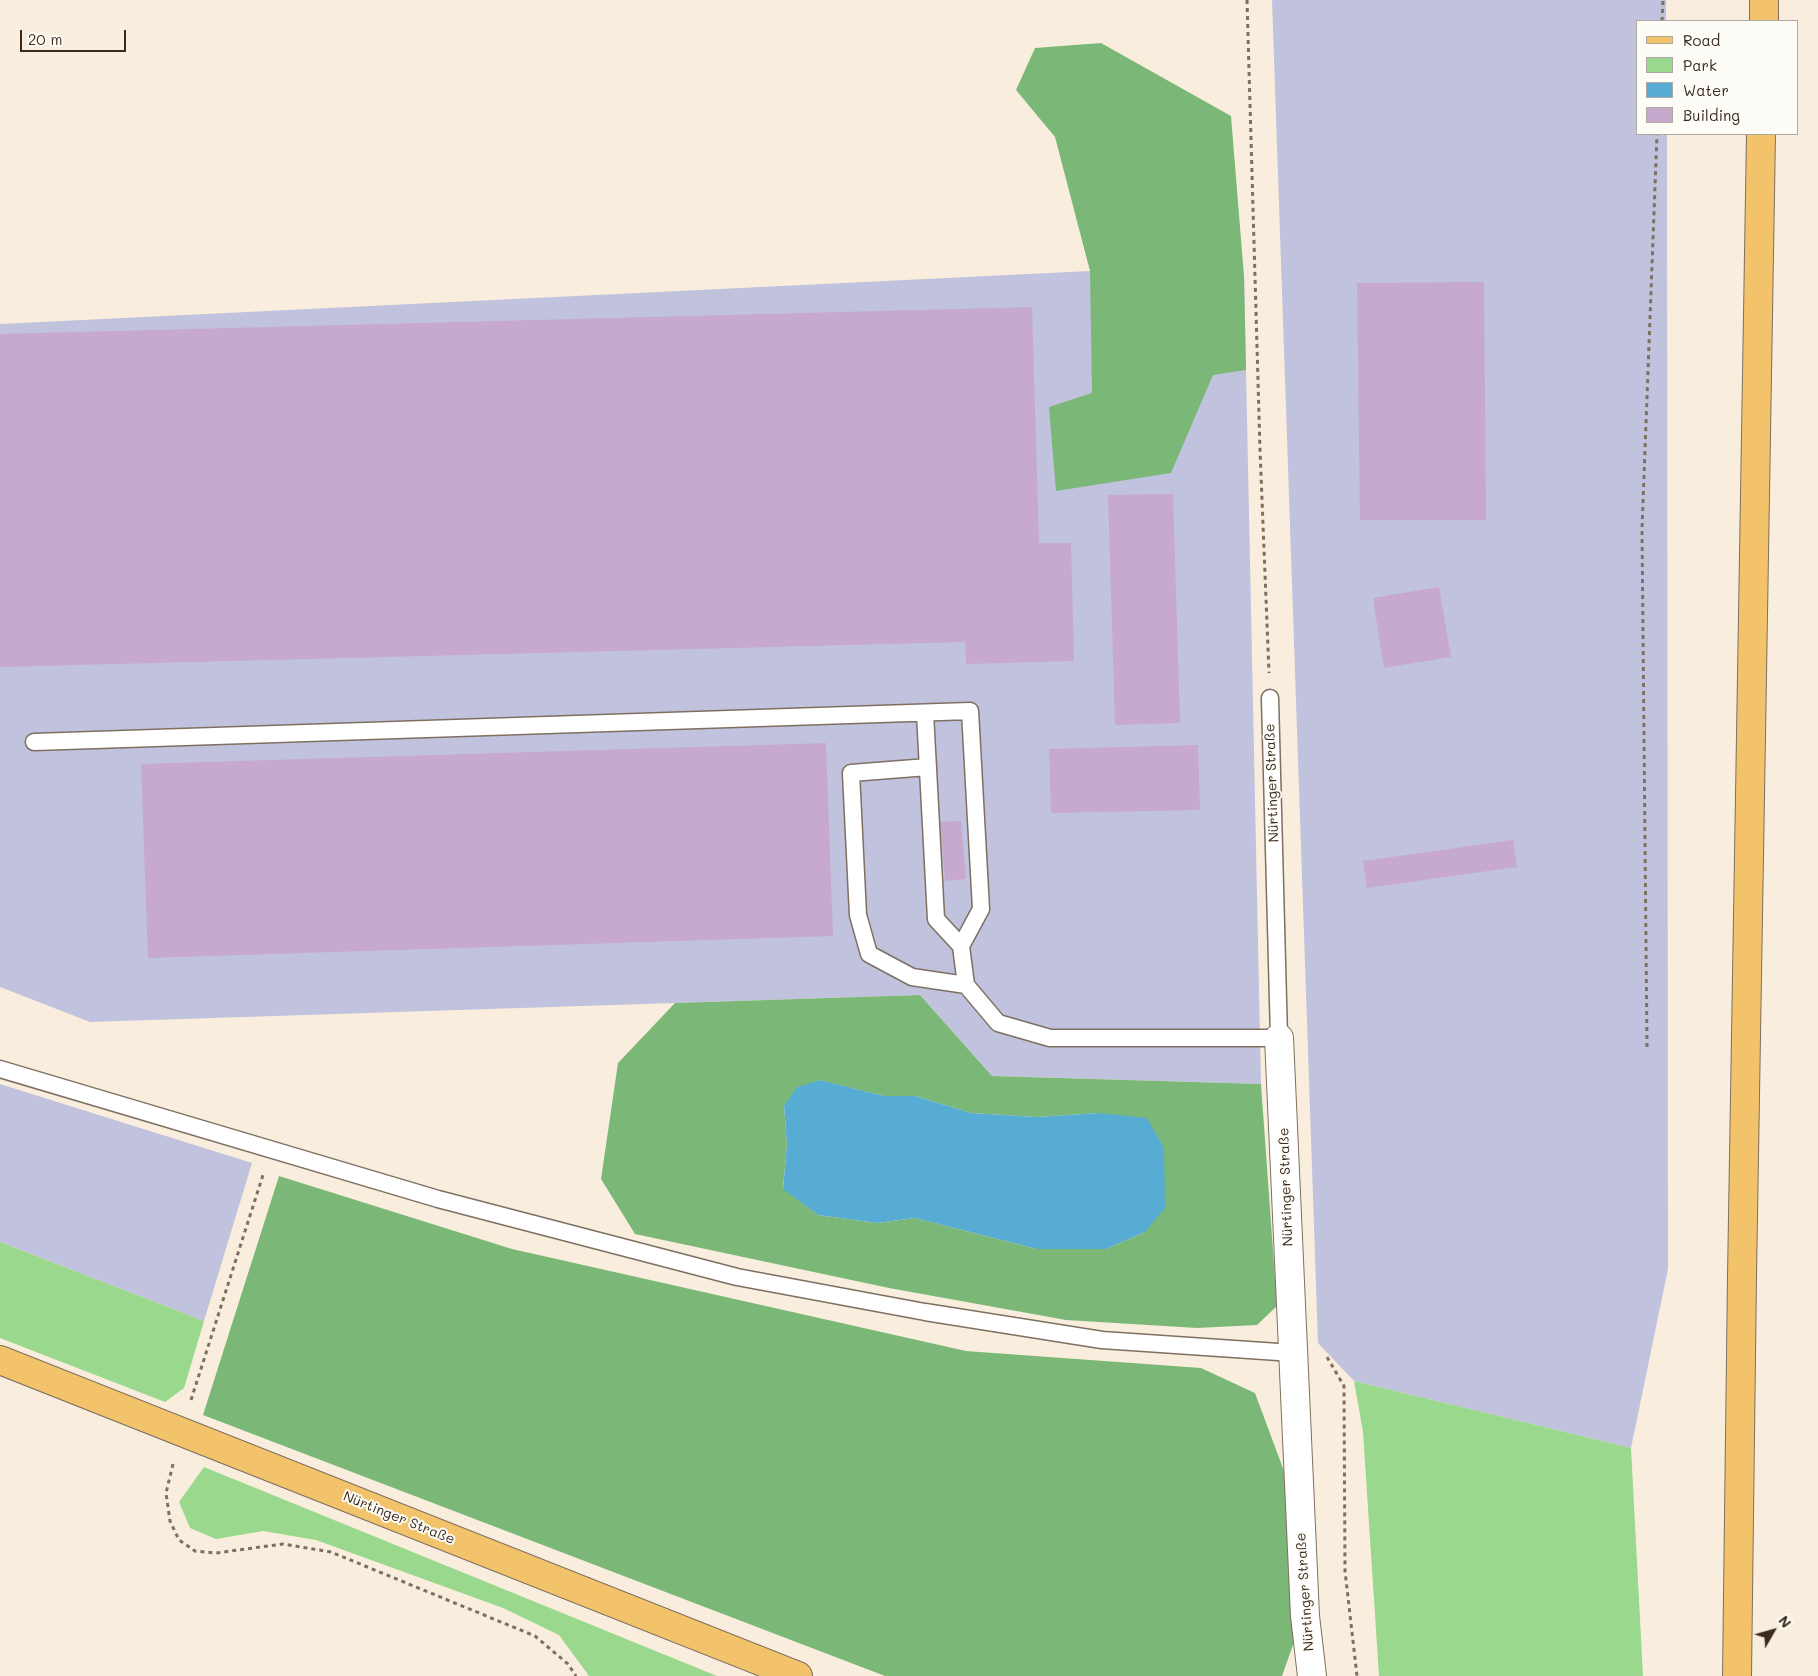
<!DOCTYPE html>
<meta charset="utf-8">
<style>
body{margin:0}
#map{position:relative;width:1818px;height:1676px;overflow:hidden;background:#f9eedd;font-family:Mali,sans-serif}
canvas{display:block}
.legend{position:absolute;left:1636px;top:20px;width:162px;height:115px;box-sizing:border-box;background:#fdfcf7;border:1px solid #afa8a0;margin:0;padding:6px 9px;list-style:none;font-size:15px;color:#3b2a1e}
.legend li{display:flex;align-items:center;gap:10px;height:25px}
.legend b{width:25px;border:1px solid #afa8a0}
.north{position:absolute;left:1748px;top:1606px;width:50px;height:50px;-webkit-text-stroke:4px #fdfcf7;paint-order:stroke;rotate:52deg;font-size:14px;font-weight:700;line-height:20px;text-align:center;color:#3b2a1e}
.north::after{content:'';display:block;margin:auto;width:18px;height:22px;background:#3b2a1e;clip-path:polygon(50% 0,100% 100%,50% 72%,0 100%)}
.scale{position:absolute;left:20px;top:30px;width:106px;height:22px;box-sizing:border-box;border:2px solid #3b2a1e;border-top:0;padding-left:6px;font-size:15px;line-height:18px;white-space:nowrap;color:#3b2a1e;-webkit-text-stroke:4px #fdfcf7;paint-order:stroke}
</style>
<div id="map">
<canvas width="1818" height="1676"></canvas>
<ul class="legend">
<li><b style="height:6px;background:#f2c36a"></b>Road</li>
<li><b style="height:14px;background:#9ad88d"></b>Park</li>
<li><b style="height:14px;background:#57acd3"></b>Water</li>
<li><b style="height:14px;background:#c7a9ce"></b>Building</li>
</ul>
<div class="north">N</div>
<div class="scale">20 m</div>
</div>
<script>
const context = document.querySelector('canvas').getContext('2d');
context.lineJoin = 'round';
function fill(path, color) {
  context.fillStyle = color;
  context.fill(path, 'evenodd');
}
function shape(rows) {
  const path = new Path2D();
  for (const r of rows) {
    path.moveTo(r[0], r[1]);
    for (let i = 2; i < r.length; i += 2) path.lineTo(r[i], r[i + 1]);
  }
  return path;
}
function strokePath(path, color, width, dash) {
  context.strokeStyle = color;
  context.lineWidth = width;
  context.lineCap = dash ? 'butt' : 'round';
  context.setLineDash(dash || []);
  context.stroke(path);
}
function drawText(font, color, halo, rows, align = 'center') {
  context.font = font + ' Mali,sans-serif';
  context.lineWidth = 4;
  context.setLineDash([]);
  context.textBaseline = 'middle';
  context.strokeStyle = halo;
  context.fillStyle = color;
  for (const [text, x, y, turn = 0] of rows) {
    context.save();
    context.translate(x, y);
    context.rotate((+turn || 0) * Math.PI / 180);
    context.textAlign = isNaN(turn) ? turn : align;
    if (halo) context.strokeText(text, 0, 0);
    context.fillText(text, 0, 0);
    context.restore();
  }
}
fill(shape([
 [1272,0,1666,0,1666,21,1637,21,1637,134,1667,134,1668,1269,1631,1448,1354,1381,1318,1343],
 [1090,271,1244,276,1261,1084,992,1076,920,995,90,1022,0,987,0,324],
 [0,1084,252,1163,204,1321,0,1242]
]), '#c1c2dd');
fill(shape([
 [0,1242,204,1321,184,1388,165,1402,0,1338],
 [1354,1381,1631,1448,1643,1676,1379,1676,1363,1432],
 [204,1467,717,1676,589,1676,559,1635,503,1608,316,1540,263,1531,216,1539,190,1528,179,1502]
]), '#9ad88d');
fill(shape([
 [1101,43,1231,116,1244,276,1246,370,1213,375,1171,473,1056,491,1049,407,1092,393,1090,271,1055,137,1016,90,1035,48],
 [920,995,992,1076,1261,1084,1277,1306,1257,1325,1197,1328,1066,1320,889,1288,635,1234,601,1179,618,1063,675,1003],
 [819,1080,884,1096,915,1096,971,1113,1036,1117,1099,1113,1145,1232,1106,1249,1037,1249,915,1218,877,1223,818,1215,783,1188,787,1145,784,1106],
 [279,1176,512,1249,966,1351,1201,1368,1255,1393,1291,1490,1293,1645,1282,1676,885,1676,203,1415]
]), '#7bb878');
fill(shape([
 [820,1080,884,1096,915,1096,971,1113,1036,1117,1099,1113,1147,1118,1164,1148,1165,1208,1145,1232,1106,1249,1037,1249,915,1218,877,1223,818,1215,783,1189,787,1145,784,1106,797,1087]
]), '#57acd3');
fill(shape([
 [1484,282,1486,520,1360,520,1357,283],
 [1032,307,1039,543,1071,543,1074,661,966,664,965,642,0,667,0,334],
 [1173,494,1180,723,1115,725,1108,495],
 [1439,587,1451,657,1384,668,1373,598],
 [826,743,833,936,148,958,141,764],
 [1198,745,1200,810,1051,813,1049,749],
 [961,821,966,879,945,881,940,822],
 [1513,840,1517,867,1367,888,1363,861]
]), '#c7a9ce');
const lane = shape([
 [925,713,936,919,961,946,966,985,998,1023,1050,1038,1279,1038,1270,698],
 [34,742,970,711,981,909,961,946],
 [928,767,851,773,858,915,869,954,912,977,966,985],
 [0,1069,438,1199,737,1277,925,1312,1102,1340,1293,1353]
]);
const street = shape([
 [1279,1038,1305,1616,1312,1676]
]);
const primary = shape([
 [0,1360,798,1676]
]);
const highway = shape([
 [1764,21,1764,0],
 [1737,1676,1742,1276,1761,134]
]);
strokePath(lane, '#7e6f61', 19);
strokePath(street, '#7e6f61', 30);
strokePath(primary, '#7e6f61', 30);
strokePath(highway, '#7e6f61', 30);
strokePath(shape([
 [1247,0,1260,450,1269,673],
 [1662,21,1663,0],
 [1647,1047,1642,529,1657,134],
 [1327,1357,1344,1386,1345,1571,1357,1676],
 [191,1400,263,1175],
 [173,1464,166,1493,170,1521,179,1540,195,1551,216,1553,283,1544,331,1552,535,1636,568,1664,576,1676]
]), '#7e6f61', 3, [4, 4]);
strokePath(lane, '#fff', 16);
strokePath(street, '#fff', 28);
strokePath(primary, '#f2c36a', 28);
strokePath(highway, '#f2c36a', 28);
drawText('14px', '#3b2a1e', '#fdfcf7', [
 ["Nürtinger Straße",1272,783,-92],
 ["Nürtinger Straße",1286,1187,-92],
 ["Nürtinger Straße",399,1518,22],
 ["Nürtinger Straße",1305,1592,-94]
]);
</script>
